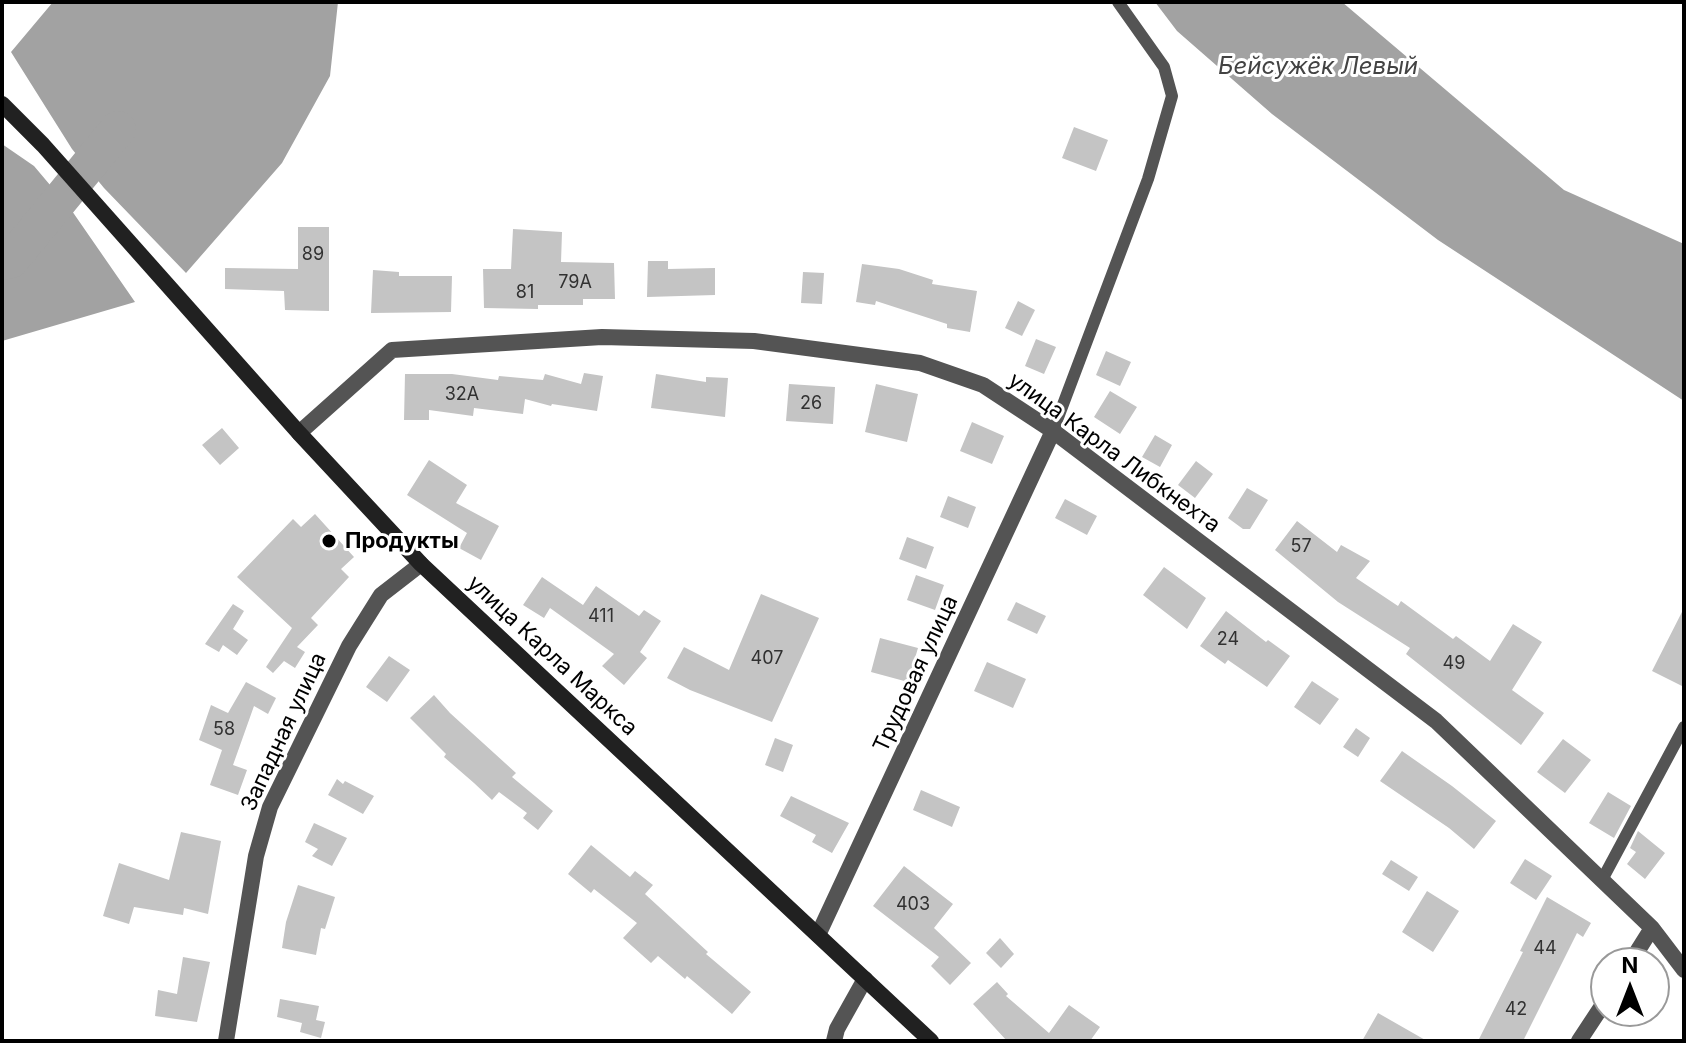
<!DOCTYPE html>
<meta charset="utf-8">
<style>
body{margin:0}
#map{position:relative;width:1686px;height:1043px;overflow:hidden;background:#fff;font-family:Inter,sans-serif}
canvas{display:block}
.frame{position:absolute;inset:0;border:4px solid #000;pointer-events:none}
.north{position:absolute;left:1590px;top:947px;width:80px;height:80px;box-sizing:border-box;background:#fff;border:2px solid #999;border-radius:50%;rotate:0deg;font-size:22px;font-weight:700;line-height:32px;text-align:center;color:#000}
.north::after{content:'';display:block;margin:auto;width:28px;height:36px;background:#000;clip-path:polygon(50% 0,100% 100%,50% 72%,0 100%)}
</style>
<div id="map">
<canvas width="1686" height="1043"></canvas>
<div class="frame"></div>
<div class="north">N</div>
</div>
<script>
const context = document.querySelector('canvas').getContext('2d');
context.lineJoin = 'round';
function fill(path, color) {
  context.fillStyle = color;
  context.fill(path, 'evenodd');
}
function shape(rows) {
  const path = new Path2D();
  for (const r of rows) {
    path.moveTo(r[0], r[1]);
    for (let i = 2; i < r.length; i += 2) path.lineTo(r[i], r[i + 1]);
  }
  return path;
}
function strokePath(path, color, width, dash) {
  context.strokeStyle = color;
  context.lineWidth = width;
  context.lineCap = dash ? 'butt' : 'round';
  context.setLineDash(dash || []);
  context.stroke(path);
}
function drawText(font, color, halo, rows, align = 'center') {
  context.font = font + ' Inter,sans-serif';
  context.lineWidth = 6;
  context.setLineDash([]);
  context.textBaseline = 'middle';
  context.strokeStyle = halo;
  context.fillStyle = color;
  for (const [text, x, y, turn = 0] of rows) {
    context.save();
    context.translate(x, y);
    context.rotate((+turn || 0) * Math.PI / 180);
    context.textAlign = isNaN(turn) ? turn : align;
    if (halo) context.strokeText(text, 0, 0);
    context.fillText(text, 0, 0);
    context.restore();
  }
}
fill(shape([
 [53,2,338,2,330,76,282,163,186,273,104,188,72,149,11,52],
 [1155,2,1342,2,1564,190,1684,244,1684,401,1438,240,1272,114,1177,31],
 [2,144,34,166,72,211,135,302,2,341]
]), '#a2a2a2');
strokePath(shape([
 [2,262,11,260,118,129]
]), '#a2a2a2', 36);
fill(shape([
 [1074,127,1108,140,1096,171,1062,158],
 [298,227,329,227,329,311,285,310,284,291,225,289,225,268,298,269],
 [513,229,562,232,561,262,614,263,615,299,583,299,583,305,538,305,538,309,484,308,483,269,511,269],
 [648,261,668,261,668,269,715,268,715,295,647,297],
 [862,264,899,269,933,280,932,284,977,291,970,332,947,328,947,324,876,301,875,305,856,302],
 [373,270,399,272,399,276,452,276,451,312,371,313],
 [803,272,824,273,822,304,801,303],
 [1018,301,1035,310,1022,336,1005,328],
 [1036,339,1056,347,1044,374,1025,366],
 [1106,351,1131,362,1120,386,1096,375],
 [584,373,603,376,597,411,552,404,551,406,525,399,523,414,474,408,473,416,429,410,429,420,404,420,405,374,452,374,498,380,499,376,543,380,545,374,581,384],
 [656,374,706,382,706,377,728,378,725,417,651,408],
 [789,384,835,387,833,424,786,421],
 [876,384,918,394,907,442,865,432],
 [1110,391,1137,407,1120,434,1094,417],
 [972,422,1004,436,992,464,960,451],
 [222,428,239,448,220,465,202,445],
 [1155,435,1172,445,1160,467,1142,457],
 [429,460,467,485,456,503,499,526,481,560,459,548,467,533,407,495],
 [1196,461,1213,474,1195,498,1178,485],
 [1247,488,1268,500,1250,529,1243,529,1228,518],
 [948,496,976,507,968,528,940,517],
 [1065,499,1097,516,1087,535,1055,518],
 [315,514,354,557,341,569,349,577,311,618,318,625,297,647,305,652,295,668,284,661,273,673,266,667,292,628,237,577,293,519,301,527],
 [1297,521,1337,552,1341,545,1370,561,1356,578,1398,606,1401,601,1453,639,1456,636,1490,661,1513,624,1542,642,1512,690,1544,713,1521,745,1406,654,1410,648,1338,602,1275,550],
 [907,537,934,547,926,569,899,559],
 [1164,567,1206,598,1187,629,1143,595],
 [916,575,944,585,935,610,907,600],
 [542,577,583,605,596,586,639,616,644,610,661,621,640,652,647,658,624,685,602,666,614,654,550,608,544,618,523,605],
 [761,594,819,618,772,722,690,690,667,678,684,647,729,670],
 [1016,602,1046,616,1037,634,1007,620],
 [233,604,244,611,233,629,248,640,237,655,223,645,219,652,205,644],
 [1684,608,1684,687,1652,671],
 [1226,611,1266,642,1268,640,1290,656,1267,687,1228,660,1225,664,1200,646],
 [880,638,918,648,908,682,871,672],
 [389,656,410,670,387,702,366,687],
 [987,662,1026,679,1013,708,974,691],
 [1312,681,1339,699,1320,725,1294,707],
 [246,682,276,698,268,714,254,706,233,765,247,770,238,795,210,785,222,750,199,740,211,705,228,713],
 [434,695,450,713,516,773,512,777,553,811,538,830,523,818,527,813,499,792,492,800,474,783,444,757,446,754,410,718],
 [1356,728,1370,738,1358,757,1343,747],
 [775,738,793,745,783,772,765,765],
 [1563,739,1591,760,1565,793,1537,772],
 [1402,751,1452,786,1496,821,1474,849,1449,828,1380,781],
 [337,779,343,784,345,781,374,796,363,814,328,795],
 [921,790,960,807,952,827,913,810],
 [1608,792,1631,806,1614,838,1589,823],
 [791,796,849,823,832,853,812,842,816,835,780,816],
 [314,823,347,838,332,866,312,856,318,849,305,842],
 [1638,831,1665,853,1645,879,1627,864,1636,852,1630,848],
 [181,832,221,841,208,914,184,908,183,915,134,907,129,924,103,916,119,863,169,880],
 [591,845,630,877,635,871,653,885,645,894,708,952,706,954,751,992,732,1014,687,976,685,979,658,956,651,963,623,938,637,923,594,889,591,893,568,874],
 [1525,859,1552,876,1536,900,1510,883],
 [1391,860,1418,877,1409,891,1382,874],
 [904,866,953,904,934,928,971,963,950,985,931,966,939,957,873,906],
 [298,885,335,897,325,929,321,928,316,955,282,948,286,922],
 [1427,891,1459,911,1433,952,1402,932],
 [1547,897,1591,923,1583,937,1577,933,1523,1041,1478,1041,1523,952,1520,951],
 [1000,938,1014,954,1001,968,986,953],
 [183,957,210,962,197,1022,155,1016,158,990,177,994],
 [997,982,1008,994,1006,996,1049,1033,1069,1005,1100,1027,1090,1041,1007,1041,973,1004],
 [280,999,319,1006,316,1020,325,1022,321,1038,300,1032,302,1023,277,1017],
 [1378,1013,1427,1041,1362,1041]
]), '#c4c4c4');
strokePath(shape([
 [1053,431,1148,179,1172,96,1164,67,1118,2],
 [1602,880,1684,727]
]), '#545454', 12);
strokePath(shape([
 [299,433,392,350,602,337,754,341,920,363,983,385,1053,431,1436,721,1652,928,1684,970],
 [818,935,1053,431],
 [1630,963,1652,928],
 [226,1041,256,856,270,807,349,646,381,595,421,564],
 [834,1041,837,1029,865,979],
 [1579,1041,1606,1000]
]), '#545454', 16);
strokePath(shape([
 [2,104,43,145,299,433,421,564,931,1041]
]), '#212121', 16);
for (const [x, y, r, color] of [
 [329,541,8,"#000"]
]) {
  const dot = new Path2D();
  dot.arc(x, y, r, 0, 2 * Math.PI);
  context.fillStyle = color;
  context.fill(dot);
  strokePath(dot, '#fff', 3);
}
drawText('18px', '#313131', null, [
 ["89",313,255],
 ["79А",575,283],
 ["81",525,293],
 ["32А",462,395],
 ["26",811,404],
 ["57",1301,547],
 ["411",601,617],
 ["24",1228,640],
 ["407",767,659],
 ["49",1454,664],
 ["58",224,730],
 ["403",913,905],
 ["44",1545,949],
 ["42",1516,1010]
]);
drawText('22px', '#000', '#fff', [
 ["улица Карла Либкнехта",1114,453,36],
 ["улица Карла Маркса",552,656,43],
 ["Трудовая улица",916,674,-65],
 ["Западная улица",284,732,-65]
]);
drawText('bold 22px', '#000', '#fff', [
 ["Продукты",345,541]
], 'left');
drawText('italic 24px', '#434343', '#fff', [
 ["Бейсужёк Левый",1318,67]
]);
</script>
